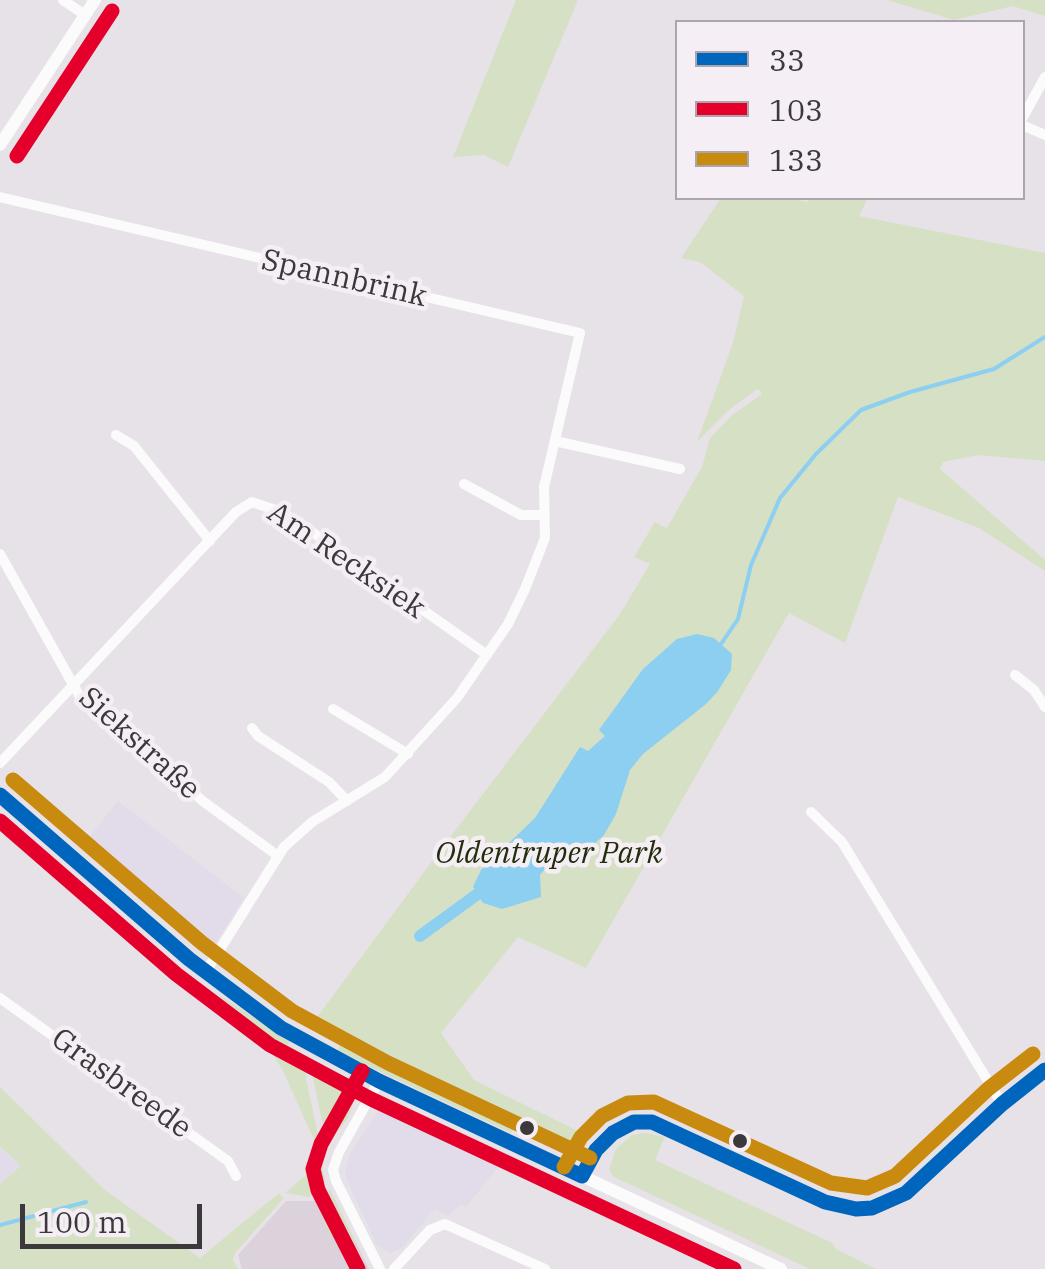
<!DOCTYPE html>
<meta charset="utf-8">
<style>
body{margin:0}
#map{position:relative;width:1045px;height:1269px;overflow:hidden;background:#e7e2e7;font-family:"IBM Plex Serif",serif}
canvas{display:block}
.legend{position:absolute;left:675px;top:20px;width:350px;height:180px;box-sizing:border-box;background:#f5eff5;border:2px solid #aba6ab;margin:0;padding:12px 18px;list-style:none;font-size:30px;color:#3c393c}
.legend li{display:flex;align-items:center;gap:20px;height:50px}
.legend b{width:50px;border:2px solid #aba6ab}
.scale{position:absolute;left:20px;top:1204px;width:182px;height:45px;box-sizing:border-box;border:5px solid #3c393c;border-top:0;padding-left:12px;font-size:30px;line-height:35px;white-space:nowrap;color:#3c393c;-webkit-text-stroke:8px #f5eff5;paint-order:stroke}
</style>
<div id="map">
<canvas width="1045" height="1269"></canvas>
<ul class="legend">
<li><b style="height:12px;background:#0065bd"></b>33</li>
<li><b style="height:12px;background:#e4002b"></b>103</li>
<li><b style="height:12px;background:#c88b0f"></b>133</li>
</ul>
<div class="scale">100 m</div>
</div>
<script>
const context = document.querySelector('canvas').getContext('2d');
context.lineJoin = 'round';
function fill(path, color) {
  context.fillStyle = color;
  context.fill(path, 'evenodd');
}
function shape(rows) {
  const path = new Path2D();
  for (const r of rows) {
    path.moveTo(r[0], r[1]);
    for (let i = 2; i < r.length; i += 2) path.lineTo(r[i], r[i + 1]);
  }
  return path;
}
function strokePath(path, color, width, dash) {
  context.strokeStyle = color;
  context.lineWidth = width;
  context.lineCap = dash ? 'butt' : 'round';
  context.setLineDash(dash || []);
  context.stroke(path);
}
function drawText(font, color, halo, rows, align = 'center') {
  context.font = font + ' "IBM Plex Serif",serif';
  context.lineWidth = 9;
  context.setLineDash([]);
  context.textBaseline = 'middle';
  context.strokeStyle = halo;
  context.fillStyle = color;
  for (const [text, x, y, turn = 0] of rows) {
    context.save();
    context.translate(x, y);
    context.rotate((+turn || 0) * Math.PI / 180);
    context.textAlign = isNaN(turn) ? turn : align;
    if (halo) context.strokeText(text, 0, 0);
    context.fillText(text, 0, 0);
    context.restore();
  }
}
fill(shape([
 [118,801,244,898,210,951,203,952,81,847],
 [388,1102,396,1103,506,1157,466,1207,461,1204,448,1216,434,1209,403,1247,391,1253,377,1245,347,1180,345,1170,351,1152,381,1107],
 [0,1146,21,1166,0,1184]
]), '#e2dbe9');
fill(shape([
 [330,1190,369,1269,242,1269,238,1255,286,1201,315,1201]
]), '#dbd2db');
fill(shape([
 [516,0,578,0,508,167,484,155,453,157],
 [887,0,1045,0,1045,16,1013,6,954,20],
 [721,198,789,198,807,202,810,198,868,198,859,216,1045,253,1045,461,978,455,943,462,940,469,1045,560,1045,571,979,528,898,497,845,643,789,613,586,968,518,937,441,1033,474,1080,590,1137,577,1150,566,1153,514,1129,511,1133,344,1055,338,1050,342,1036,315,1020,441,849,620,614,650,564,634,557,655,522,667,528,702,467,710,438,732,415,762,394,758,389,730,409,697,442,733,343,744,296,700,262,681,258],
 [212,990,289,1041,288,1045,307,1057,306,1079,319,1140,315,1142,283,1071,255,1025],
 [314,1060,334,1073,333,1077,352,1082,357,1092,348,1118,327,1145,313,1078],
 [0,1087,105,1190,200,1258,279,1193,283,1199,235,1253,233,1260,238,1269,0,1269,0,1184,21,1166,0,1146],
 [646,1133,665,1137,655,1160,832,1243,836,1249,876,1269,810,1269,614,1177,609,1170,616,1149,632,1135],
 [318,1165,322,1167,325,1180,320,1192,309,1197,285,1193],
 [330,1190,356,1243,348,1246,348,1257,338,1238,330,1235,320,1211,321,1198]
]), '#d6e0c5');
fill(shape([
 [697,634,714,638,732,654,731,670,718,691,706,704,643,754,630,770,616,814,604,835,579,858,568,852,551,856,553,859,540,875,541,897,502,909,483,903,473,887,481,870,535,818,580,747,588,751,605,736,599,730,643,669,677,639]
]), '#8ccff0');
strokePath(shape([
 [721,644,738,619,751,565,780,498,816,454,861,410,910,392,994,369,1045,337],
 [0,1225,86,1202]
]), '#8ccff0', 4);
strokePath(shape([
 [420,936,490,885]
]), '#8ccff0', 12);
strokePath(shape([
 [63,0,85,15],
 [1022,119,1045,77],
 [1022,125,1045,135],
 [0,197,580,333,544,487,545,538,525,589,508,624,457,698,385,777,312,822,284,847,205,973],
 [116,435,134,446,210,541],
 [555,441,680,469],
 [464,484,521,515,545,515],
 [0,554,79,695,204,802,278,856],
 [1015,675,1034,690,1045,707],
 [333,709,408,754],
 [252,728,258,736,329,782,347,801],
 [0,763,236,512,252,502,281,512,305,527,487,655],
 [811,812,842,842,1002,1104],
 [0,998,228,1161,236,1176],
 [379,1081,339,1152,333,1170,336,1181,380,1269],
 [582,1176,596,1150,613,1133,634,1122,652,1122,825,1202,856,1209,872,1208,906,1193,1002,1104,1045,1070],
 [394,1269,430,1230,445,1224,545,1269]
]), '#fbfbfb', 10);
strokePath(shape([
 [0,145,95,0],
 [0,795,189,959,281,1028,379,1081,781,1269]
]), '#fbfbfb', 12);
strokePath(shape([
 [0,795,189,959,281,1028,379,1081,582,1176],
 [582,1176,596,1150,613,1133,634,1122,652,1122,825,1202,856,1209,872,1208,906,1193,1002,1104,1045,1070]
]), '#0065bd', 15);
strokePath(shape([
 [17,156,112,11],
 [0,821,176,974,270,1045,371,1099,734,1269],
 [358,1269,318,1190,313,1169,321,1144,362,1071]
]), '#e4002b', 15);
strokePath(shape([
 [13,780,202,943,292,1011,388,1063,590,1158],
 [564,1167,581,1137,602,1116,628,1103,654,1102,831,1183,867,1188,895,1176,988,1089,1033,1054]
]), '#c88b0f', 15);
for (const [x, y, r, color] of [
 [527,1128,9,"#3c393c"],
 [740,1141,9,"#3c393c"]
]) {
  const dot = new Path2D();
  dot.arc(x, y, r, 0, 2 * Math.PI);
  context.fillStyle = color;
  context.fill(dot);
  strokePath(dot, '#f5eff5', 4);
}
drawText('30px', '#3c393c', '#f5eff5', [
 ["Spannbrink",344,279,13],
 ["Am Recksiek",346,561,34],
 ["Siekstraße",139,744,42],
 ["Grasbreede",121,1084,36]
]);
drawText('italic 30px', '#232f0c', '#f5eff5', [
 ["Oldentruper Park",549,854]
]);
</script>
